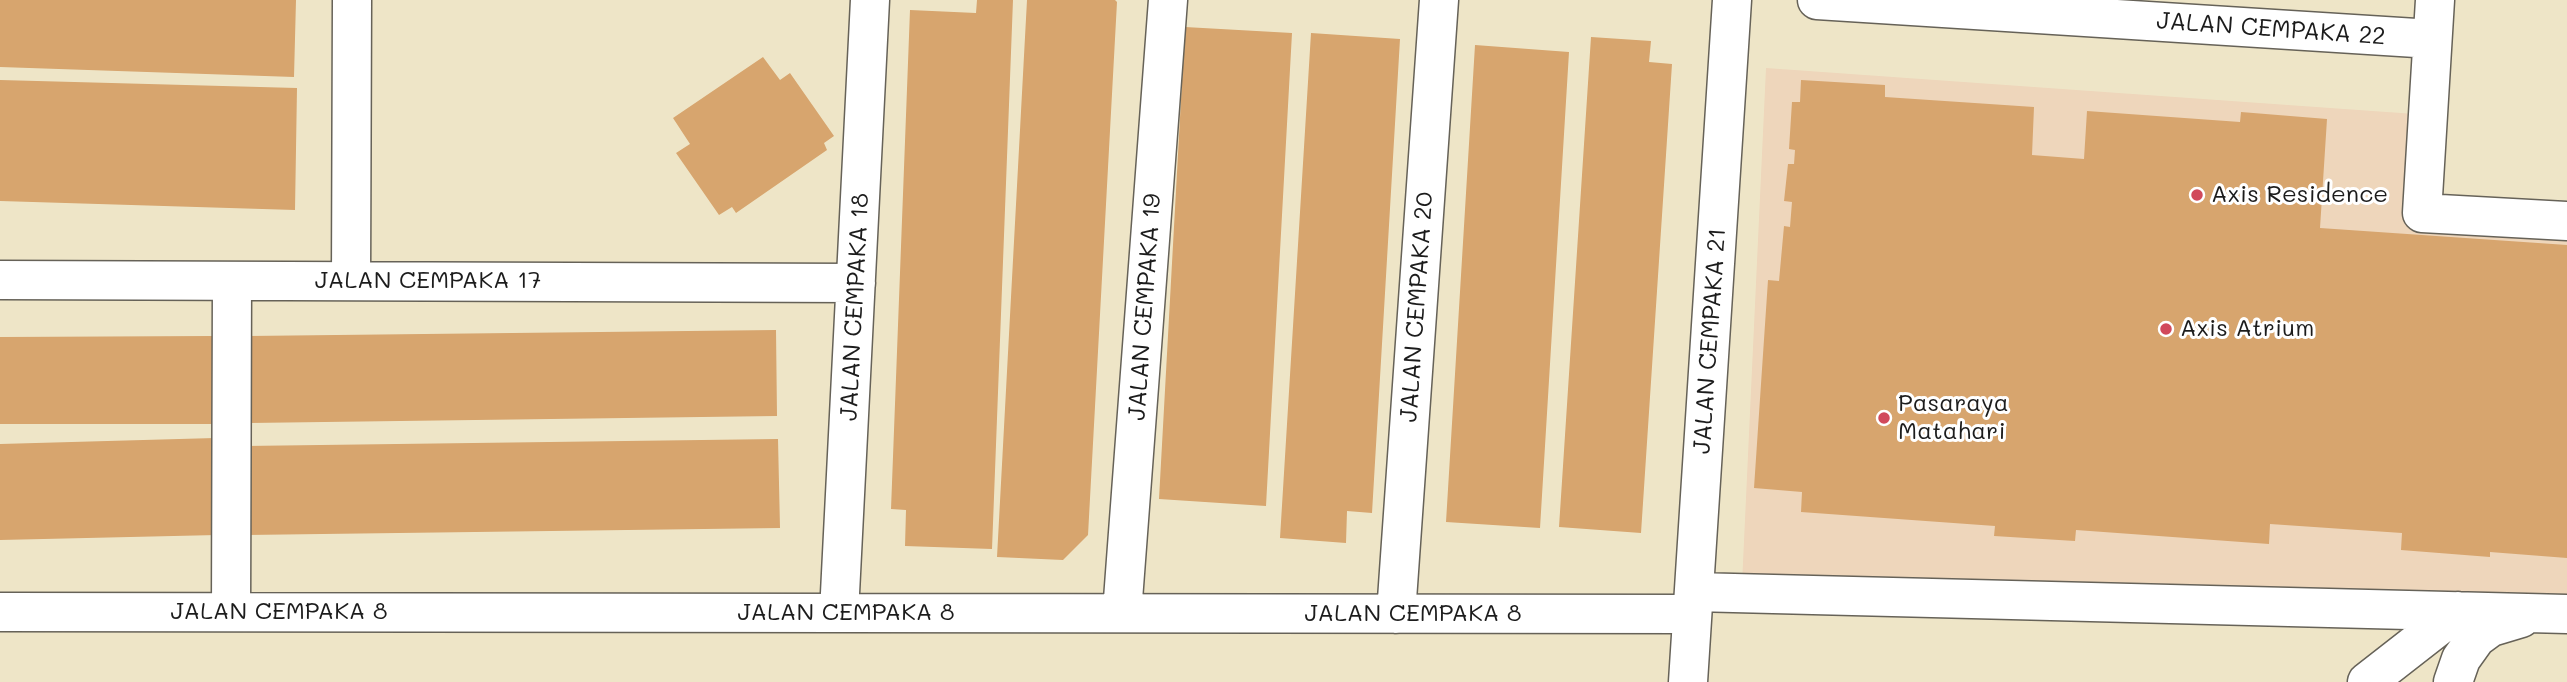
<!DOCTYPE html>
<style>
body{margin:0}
canvas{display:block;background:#eee5c7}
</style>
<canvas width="2567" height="682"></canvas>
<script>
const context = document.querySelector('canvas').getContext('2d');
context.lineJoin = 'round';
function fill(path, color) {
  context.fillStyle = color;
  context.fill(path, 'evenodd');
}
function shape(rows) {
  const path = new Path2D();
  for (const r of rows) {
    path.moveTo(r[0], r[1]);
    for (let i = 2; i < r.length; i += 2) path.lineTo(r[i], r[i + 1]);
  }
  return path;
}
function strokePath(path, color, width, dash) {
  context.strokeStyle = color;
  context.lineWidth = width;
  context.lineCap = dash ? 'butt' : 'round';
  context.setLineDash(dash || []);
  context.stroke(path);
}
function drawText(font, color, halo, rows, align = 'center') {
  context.font = font + ' Mali,sans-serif';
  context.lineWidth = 6;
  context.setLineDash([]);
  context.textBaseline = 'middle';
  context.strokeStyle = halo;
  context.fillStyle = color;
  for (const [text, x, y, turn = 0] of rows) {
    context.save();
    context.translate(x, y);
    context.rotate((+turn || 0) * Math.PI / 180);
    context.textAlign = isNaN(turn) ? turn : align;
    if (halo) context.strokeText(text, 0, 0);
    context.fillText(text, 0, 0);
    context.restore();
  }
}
fill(shape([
 [1766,68,2415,114,2411,221,2567,231,2567,607,1742,584]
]), '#eed6bb');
fill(shape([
 [0,0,296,0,294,77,0,67],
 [977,0,1013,0,992,549,905,546,906,510,891,509,910,10,976,13],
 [1027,0,1115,0,1117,2,1088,535,1063,560,997,557],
 [1185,27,1292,33,1266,506,1159,499],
 [1311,33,1400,39,1372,513,1347,511,1346,543,1280,538],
 [1591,37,1651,41,1649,62,1672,64,1641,533,1559,527],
 [1475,45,1569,52,1540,528,1446,522],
 [763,57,780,80,790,73,834,136,824,143,827,150,736,213,732,207,719,215,676,153,690,144,673,118],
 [0,80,297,88,295,210,0,201],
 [1801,80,1885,85,1885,97,2034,107,2032,155,2084,159,2087,111,2240,122,2241,112,2327,119,2320,228,2567,245,2567,558,2490,552,2490,557,2401,550,2402,533,2270,524,2269,544,2076,530,2075,541,1994,536,1995,526,1801,512,1802,492,1754,488,1768,280,1779,281,1784,226,1790,227,1792,202,1784,201,1788,164,1794,164,1795,150,1789,149,1792,102,1800,102],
 [776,330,777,416,249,423,248,336],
 [212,336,213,424,0,424,0,337],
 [215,438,217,535,0,540,0,444],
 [778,439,780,528,246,535,244,446]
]), '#d7a56e');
const minor = shape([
 [1817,0,2432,39],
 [2435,0,2422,213,2567,221],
 [0,280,856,283],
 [351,281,352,0],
 [1694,592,2567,614],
 [0,612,1692,614],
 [231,612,232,281],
 [839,613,870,0],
 [1122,613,1168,0],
 [1396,614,1439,0],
 [1688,682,1732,0],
 [2367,682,2458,611],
 [2453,682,2461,659,2476,638,2491,627,2521,618]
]);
strokePath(minor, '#666258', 41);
strokePath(minor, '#fff', 38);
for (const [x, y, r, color] of [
 [2197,195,7,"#d1495b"],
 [2166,329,7,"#d1495b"],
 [1884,418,7,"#d1495b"]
]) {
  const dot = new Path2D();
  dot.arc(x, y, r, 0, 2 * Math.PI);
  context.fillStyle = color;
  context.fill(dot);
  strokePath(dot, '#fff', 2.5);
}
drawText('24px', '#1c1c1c', '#fff', [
 ["JALAN CEMPAKA 22",2271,29,4],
 ["JALAN CEMPAKA 17",428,281],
 ["JALAN CEMPAKA 18",855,307,-87],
 ["JALAN CEMPAKA 19",1145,307,-86],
 ["JALAN CEMPAKA 20",1417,307,-86],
 ["JALAN CEMPAKA 21",1710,341,-86],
 ["JALAN CEMPAKA 8",279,612],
 ["JALAN CEMPAKA 8",846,613],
 ["JALAN CEMPAKA 8",1413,614]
]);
drawText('24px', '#1c1c1c', '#fff', [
 ["Axis Residence",2211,195],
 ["Axis Atrium",2180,329],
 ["Pasaraya",1898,404],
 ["Matahari",1898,432]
], 'left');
</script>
